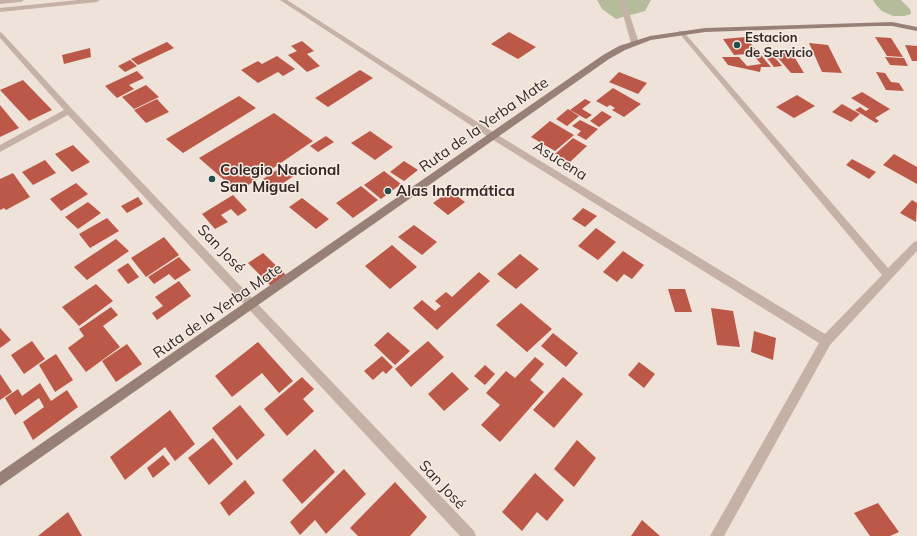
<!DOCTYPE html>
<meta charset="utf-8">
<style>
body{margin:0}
canvas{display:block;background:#efe2d8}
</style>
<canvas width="917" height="536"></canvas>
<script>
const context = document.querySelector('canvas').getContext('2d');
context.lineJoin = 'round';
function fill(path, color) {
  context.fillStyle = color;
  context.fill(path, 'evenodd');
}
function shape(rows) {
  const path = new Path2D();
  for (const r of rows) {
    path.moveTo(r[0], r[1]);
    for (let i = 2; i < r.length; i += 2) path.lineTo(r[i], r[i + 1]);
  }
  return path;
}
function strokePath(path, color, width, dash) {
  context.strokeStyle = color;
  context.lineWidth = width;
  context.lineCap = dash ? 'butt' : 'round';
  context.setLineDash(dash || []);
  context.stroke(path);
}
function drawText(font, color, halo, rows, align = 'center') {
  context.font = font + ' Mulish,sans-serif';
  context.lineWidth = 3;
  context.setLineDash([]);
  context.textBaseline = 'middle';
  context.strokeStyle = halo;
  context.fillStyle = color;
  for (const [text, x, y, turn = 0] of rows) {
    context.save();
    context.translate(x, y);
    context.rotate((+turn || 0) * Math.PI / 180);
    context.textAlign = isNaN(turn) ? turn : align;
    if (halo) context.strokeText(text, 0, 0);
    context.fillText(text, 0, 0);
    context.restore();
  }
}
fill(shape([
 [597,0,651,0,645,11,616,19,602,9],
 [873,0,901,0,910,9,911,14,904,16,893,16,882,11,876,5]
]), '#b4bc9a');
fill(shape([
 [509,32,536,47,518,59,491,44],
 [746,37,758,53,734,55,723,39],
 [875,37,891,38,903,57,887,56],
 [302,41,314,51,307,54,320,66,307,72,288,55,297,51,291,46],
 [167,42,174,48,138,65,131,59],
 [809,43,828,45,842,73,822,72],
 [905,45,917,46,917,61,912,61],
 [90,48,91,57,64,64,62,55],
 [763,53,771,53,782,66,774,67],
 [774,53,792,53,804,73,791,73],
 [760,54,771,67,761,67,760,72,728,65,722,57,739,57,747,66,761,64,753,55],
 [277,56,295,69,283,76,278,72,258,83,241,70,258,61,262,64],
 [885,57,904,58,908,66,890,65],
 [130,60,137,66,125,72,118,66],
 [360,70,373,78,328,107,315,98],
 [137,71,144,78,129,85,134,89,117,98,105,86],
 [619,72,647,83,638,94,609,82],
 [876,72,885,73,891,82,899,83,904,91,886,90],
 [23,80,52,110,29,121,0,90],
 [146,85,159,97,134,109,122,97],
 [613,88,641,104,624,117,612,110,615,108,610,105,607,107,596,101],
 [862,92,890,109,875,118,879,121,876,123,855,110,860,107,866,111,869,109,851,98],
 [797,95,815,106,794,118,776,107],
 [239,96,256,108,183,153,166,139],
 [157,99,169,112,146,123,134,110],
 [585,99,591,102,582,109,592,115,586,119,570,110],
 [842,104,860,114,851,122,832,112],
 [0,105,19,128,0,137],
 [568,109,579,116,567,126,556,119],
 [602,111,612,117,599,127,590,121],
 [274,113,313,141,238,192,199,158],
 [580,120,598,129,586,140,577,135,581,131,572,126],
 [550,121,574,135,555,151,531,137],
 [370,131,393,147,375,160,351,143],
 [326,136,334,142,318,152,310,146],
 [573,138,587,146,570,162,555,154],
 [73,145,90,162,72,172,55,154],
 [894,154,917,167,917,184,883,165],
 [852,159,876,172,869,179,846,165],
 [45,160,56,173,33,185,22,172],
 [404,161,418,170,404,181,390,172],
 [286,164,297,174,274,189,263,179],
 [384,171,401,184,381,199,364,185],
 [13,173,30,197,6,210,4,208,0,210,0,179],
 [76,183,88,194,61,211,50,199],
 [361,186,378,200,353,218,336,203],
 [450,191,465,202,448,215,433,203],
 [233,195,247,210,238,216,231,209,221,215,228,222,215,229,202,214],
 [138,197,143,204,127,213,121,206],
 [302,198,329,219,316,229,289,207],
 [912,200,917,203,916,222,900,213],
 [88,202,101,213,78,229,65,217],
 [583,208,597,216,585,227,572,219],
 [107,218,119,231,90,248,79,234],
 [414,225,437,242,422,255,398,237],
 [596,228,616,242,598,260,578,246],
 [164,237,179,255,146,277,131,258],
 [116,239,129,251,87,280,74,267],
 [392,245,417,267,390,289,365,266],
 [623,251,644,265,632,279,624,274,617,282,603,272],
 [263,253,287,276,272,287,248,263],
 [520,254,539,269,516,289,497,274],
 [179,257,191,270,175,280,169,274,154,284,148,277],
 [128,263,139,277,128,284,117,270],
 [479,272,490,281,437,330,413,308,422,300,435,311,441,306,435,301,446,292,452,297],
 [179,281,191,296,157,320,152,313,163,306,155,297],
 [96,284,113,301,79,326,62,307],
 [668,289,685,289,692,312,675,312],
 [521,303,552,329,527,352,496,325],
 [111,307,118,315,103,326,120,347,86,372,68,348,84,336,79,329],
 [711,308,733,311,740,347,717,345],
 [0,328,11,340,0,348],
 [754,331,776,338,773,360,751,352],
 [388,332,410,351,395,365,374,345],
 [553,333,578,353,566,367,541,346],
 [32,341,45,359,24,374,11,355],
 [428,341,444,357,411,387,395,369],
 [258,342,293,381,279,393,262,373,232,397,215,376],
 [127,344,142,364,116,382,102,361],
 [56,354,73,380,55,392,39,365],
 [382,356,393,367,386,374,383,371,373,380,364,371],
 [535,357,544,364,530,380,544,392,500,442,481,425,500,405,486,393,506,371,515,378],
 [639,362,655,374,644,388,628,375],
 [485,365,495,374,485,385,474,376],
 [452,372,469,389,444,411,428,394],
 [0,374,12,392,0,400],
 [302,377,314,389,303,399,314,411,287,436,264,409],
 [563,377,583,394,554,428,533,410],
 [40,383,51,401,67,390,78,407,33,440,23,422,44,407,39,398,15,415,5,398,18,389,22,396],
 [240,405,265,435,237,460,212,428],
 [170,410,195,444,175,461,165,447,125,480,110,457],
 [213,438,233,464,209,485,188,458],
 [577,440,596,458,574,487,554,469],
 [315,449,335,472,302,504,282,480],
 [163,455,170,464,153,478,147,468],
 [344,469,366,494,326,534,315,520,300,535,290,522],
 [535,473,564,500,547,521,537,512,522,531,502,512],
 [245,480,255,493,229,516,220,503],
 [395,482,427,517,410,536,358,536,350,528],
 [878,503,899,532,890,536,870,536,854,513],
 [68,512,82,536,38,536],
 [642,520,660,536,631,536]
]), '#bc5848');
fill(shape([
 [619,0,625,0,639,43,638,45,635,45,631,43,619,0]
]), '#c5b1a5');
fill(shape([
 [0,0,24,0,21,2,0,4,0,0],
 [78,0,100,0,97,2,0,12,0,8,78,0],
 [280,0,287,0,496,134,825,334,882,275,679,33,679,31,683,31,888,268,914,242,917,241,917,251,830,345,724,536,710,536,819,343,490,138,280,0],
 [0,32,2,33,72,109,474,531,476,536,460,536,68,115,0,152,0,145,64,110,0,38,0,32]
]), '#c5b1a5');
fill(shape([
 [892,22,917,27,917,31,892,26,877,26,705,32,651,40,625,50,609,59,0,486,0,472,603,55,619,46,650,36,705,28,892,22]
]), '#998077');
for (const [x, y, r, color] of [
 [737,45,4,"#1f504e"],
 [212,179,4,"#1f504e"],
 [388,191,4,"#1f504e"]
]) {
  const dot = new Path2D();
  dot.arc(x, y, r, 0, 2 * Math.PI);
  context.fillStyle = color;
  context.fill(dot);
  strokePath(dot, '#f7ece4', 1.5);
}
drawText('bold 13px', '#322826', '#f7ece4', [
 ["Estacion",745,38],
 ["de Servicio",745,53]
], 'left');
drawText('15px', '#322826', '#f7ece4', [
 ["Ruta de la Yerba Mate",484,125,-35],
 ["Asucena",560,161,32],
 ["San José",221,249,46],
 ["Ruta de la Yerba Mate",218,311,-35],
 ["San José",442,485,47]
]);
drawText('bold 15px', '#322826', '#f7ece4', [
 ["Colegio Nacional",220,170],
 ["San Miguel",220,187],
 ["Alas Informática",396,191]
], 'left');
</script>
